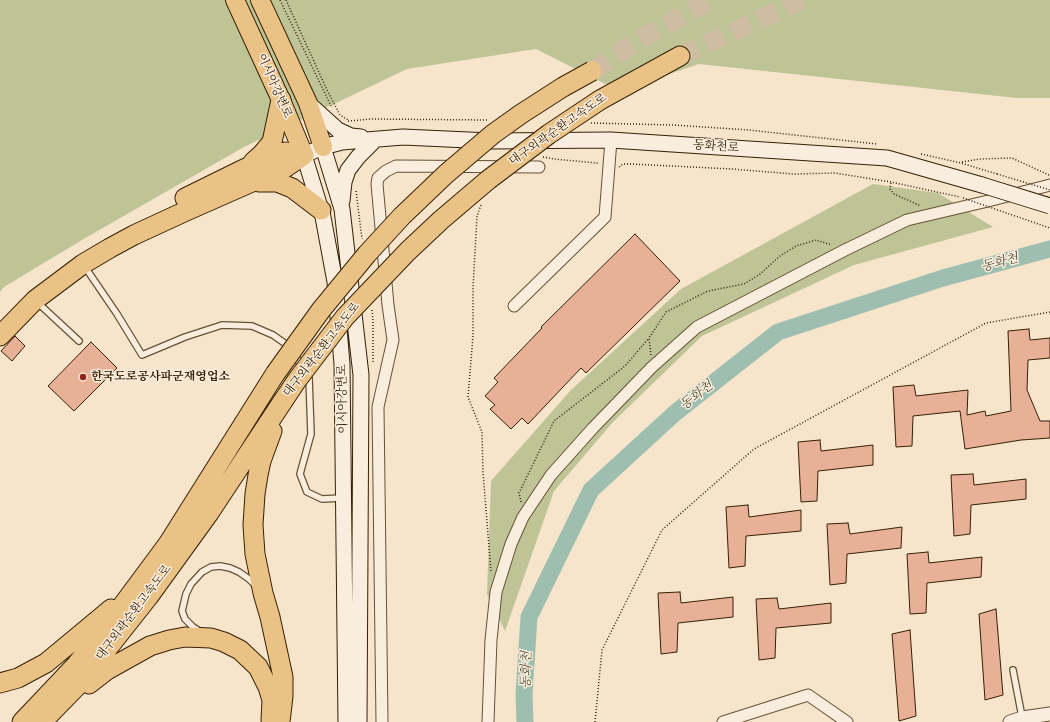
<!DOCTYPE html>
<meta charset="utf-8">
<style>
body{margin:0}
canvas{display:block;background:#f6e4cb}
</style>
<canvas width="1050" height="722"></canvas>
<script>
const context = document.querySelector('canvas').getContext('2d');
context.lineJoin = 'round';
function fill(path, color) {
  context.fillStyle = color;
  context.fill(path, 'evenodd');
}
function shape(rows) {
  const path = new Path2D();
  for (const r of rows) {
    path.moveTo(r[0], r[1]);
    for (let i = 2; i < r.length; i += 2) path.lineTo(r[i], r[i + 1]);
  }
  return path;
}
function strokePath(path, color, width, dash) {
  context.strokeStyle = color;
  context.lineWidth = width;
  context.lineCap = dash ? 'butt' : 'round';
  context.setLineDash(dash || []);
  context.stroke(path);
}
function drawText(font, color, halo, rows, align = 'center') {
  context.font = font + ' "Libre Bodoni","Noto Serif KR",serif';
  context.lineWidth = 3;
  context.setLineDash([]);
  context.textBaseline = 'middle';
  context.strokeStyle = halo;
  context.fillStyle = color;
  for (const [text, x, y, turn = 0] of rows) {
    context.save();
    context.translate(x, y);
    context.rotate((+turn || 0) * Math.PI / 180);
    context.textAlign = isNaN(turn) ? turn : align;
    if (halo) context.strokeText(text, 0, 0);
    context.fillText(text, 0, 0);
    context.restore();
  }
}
fill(shape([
 [0,0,1050,0,1050,98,1017,98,699,64,619,91,536,49,407,69,244,147,87,237,4,287,0,292],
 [873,184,938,193,993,227,854,265,702,336,613,422,554,491,505,631,487,594,491,481,570,391,681,289]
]), '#bec496');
strokePath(shape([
 [525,722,524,695,529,617,591,490,675,413,778,332,943,278,1050,249]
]), '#9ebfb0', 17);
const building = shape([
 [635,234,680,281,586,373,581,368,528,424,522,418,511,429,490,409,495,405,485,396,498,382,494,378,542,328,541,327,635,234],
 [1029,329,1030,340,1050,338,1050,358,1028,360,1027,390,1040,421,1050,421,1050,438,1021,440,965,449,960,411,913,416,912,446,896,447,893,387,914,385,916,396,968,390,967,415,985,411,986,416,1011,411,1008,331,1029,329],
 [15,336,25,346,12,361,1,351,15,336],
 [91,342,117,368,74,411,48,386,91,342],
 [820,440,821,451,873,445,873,465,818,471,817,501,801,502,798,442,820,440],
 [973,474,974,485,1026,479,1026,499,971,505,970,534,954,536,951,475,973,474],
 [748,505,749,517,801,510,801,531,746,536,745,566,729,568,726,507,748,505],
 [848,523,850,534,902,527,901,548,847,554,846,583,830,585,827,524,848,523],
 [928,552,929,563,982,557,981,577,927,583,926,613,910,614,907,554,928,552],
 [680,592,681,603,733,597,733,617,678,623,677,652,661,654,658,593,680,592],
 [777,598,779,609,831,603,831,623,776,628,775,658,759,660,756,599,777,598],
 [996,609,1003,695,985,700,979,614,996,609],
 [910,630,916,716,899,721,892,634,910,630]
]);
fill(building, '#e9b098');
strokePath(building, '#352104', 1);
strokePath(shape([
 [680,56,802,0],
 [592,71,642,38,712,0]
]), '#cfbda3', 19, [19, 10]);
const service = shape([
 [85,267,117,314,142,355,185,337,222,325,252,326,273,335,290,347,302,367],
 [37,302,79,341],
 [307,374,309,378,311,434,300,474,307,492,322,499,342,498],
 [201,632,193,627,185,619,182,611,186,594,191,584,202,572,211,567,220,566,230,568,239,572,249,579,256,586],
 [1013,670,1022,717]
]);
const minor = shape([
 [514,306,605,217,611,140],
 [382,722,378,407,393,340,388,305,377,184,378,178,386,171,396,166,539,167],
 [488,722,491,640,496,592,511,544,523,517,551,475,593,428,652,367,697,327,845,250,907,220,988,201,1050,185],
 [723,722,808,695,847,722]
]);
const tertiary = shape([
 [1010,722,1022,718,1050,714]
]);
const secondary = shape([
 [308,103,338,130,351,136,361,137],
 [323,147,342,209,361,375,359,722],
 [342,201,344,182,348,170,358,157,375,140],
 [346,722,342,364,335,282,323,217,304,155,323,147,342,142,403,137,490,141,611,140,887,158,982,185]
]);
const trunk = shape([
 [235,0,281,100,304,155],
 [260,0,308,103,323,147]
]);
const motorway = shape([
 [600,100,680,56],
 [253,162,262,154,272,142,281,100],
 [259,182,277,182,292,188,321,210],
 [185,198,246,168,285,152,304,155],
 [0,336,35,300,83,264,110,248,134,235,186,211,252,182,280,171,304,155],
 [272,431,261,461,258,475,255,494,253,525,255,554,263,593,270,617,283,677,283,696,280,722],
 [0,683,18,678,46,663,111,609],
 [89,684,107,670,150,646,169,640,185,637,211,638,224,642,240,650,258,667,268,687,272,700,271,720],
 [22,722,76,665,102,633,168,544,275,374],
 [42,722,81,682,149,596,209,513,283,401]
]);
strokePath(service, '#655236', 8);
strokePath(minor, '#655236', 13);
strokePath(tertiary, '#655236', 15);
strokePath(secondary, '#352104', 17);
strokePath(trunk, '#352104', 20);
strokePath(motorway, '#352104', 21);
strokePath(shape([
 [280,0,331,106],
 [286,0,327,90,340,115,348,120],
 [348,121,371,119,488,120],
 [591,123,673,125,749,130,877,144],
 [921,154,961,163,997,174],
 [543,157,554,159,597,163,598,165],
 [962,162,979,159,1012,158,1049,175],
 [619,167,623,164,631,164,732,169,794,174,835,173,891,182,960,197],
 [891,183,890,189,894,194,921,206],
 [356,191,362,239],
 [481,205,477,216,473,288,473,336,468,397,482,432,483,472,491,572],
 [372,310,373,321,373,364],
 [651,355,649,338,666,312,708,291,744,284,760,274,780,256,796,246,816,240,832,245],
 [521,502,519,493,554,421,625,366,649,338],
 [595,722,602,650,662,530,754,449,986,323,1050,312]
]), '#352104', 1.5, [1, 2]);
strokePath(service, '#f9eddd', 5.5);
strokePath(minor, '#f9eddd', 11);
strokePath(tertiary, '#f9eddd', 13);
strokePath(secondary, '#f9eddd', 15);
strokePath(trunk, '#ebc286', 18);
strokePath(motorway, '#ebc286', 19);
const secondaryBridge = shape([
 [982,185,1050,206]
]);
const motorwayBridge = shape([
 [275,374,321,310,367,254,402,216,446,174,493,134,521,114,563,87,592,71],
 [283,401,297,380,345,317,408,251,441,220,488,180,549,134,600,100]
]);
strokePath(secondaryBridge, '#352104', 17, []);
strokePath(motorwayBridge, '#352104', 21, []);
strokePath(shape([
 [997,174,1050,190],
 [963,198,1050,228]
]), '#352104', 1.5, [1, 2]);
strokePath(secondaryBridge, '#f9eddd', 15);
strokePath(motorwayBridge, '#ebc286', 19);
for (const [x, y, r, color] of [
 [83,377,4,"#8f2418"]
]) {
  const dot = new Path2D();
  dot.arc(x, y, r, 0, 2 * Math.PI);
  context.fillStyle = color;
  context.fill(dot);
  strokePath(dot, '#f9eddd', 1.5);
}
drawText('12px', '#352104', '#f9eddd', [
 ["이시아강변로",274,86,66],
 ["대구외곽순환고속도로",558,130,-35],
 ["동화천로",716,147,4],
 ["대구외곽순환고속도로",322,350,-52],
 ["이시아강변로",343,399,-91],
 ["대구외곽순환고속도로",134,613,-53]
]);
drawText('bold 12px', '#352104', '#f9eddd', [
 ["한국도로공사파군재영업소",91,377]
], 'left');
drawText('italic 13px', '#545038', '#f9eddd', [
 ["동화천",1000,263,-15],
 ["동화천",697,396,-38],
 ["동화천",527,670,-88]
]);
</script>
